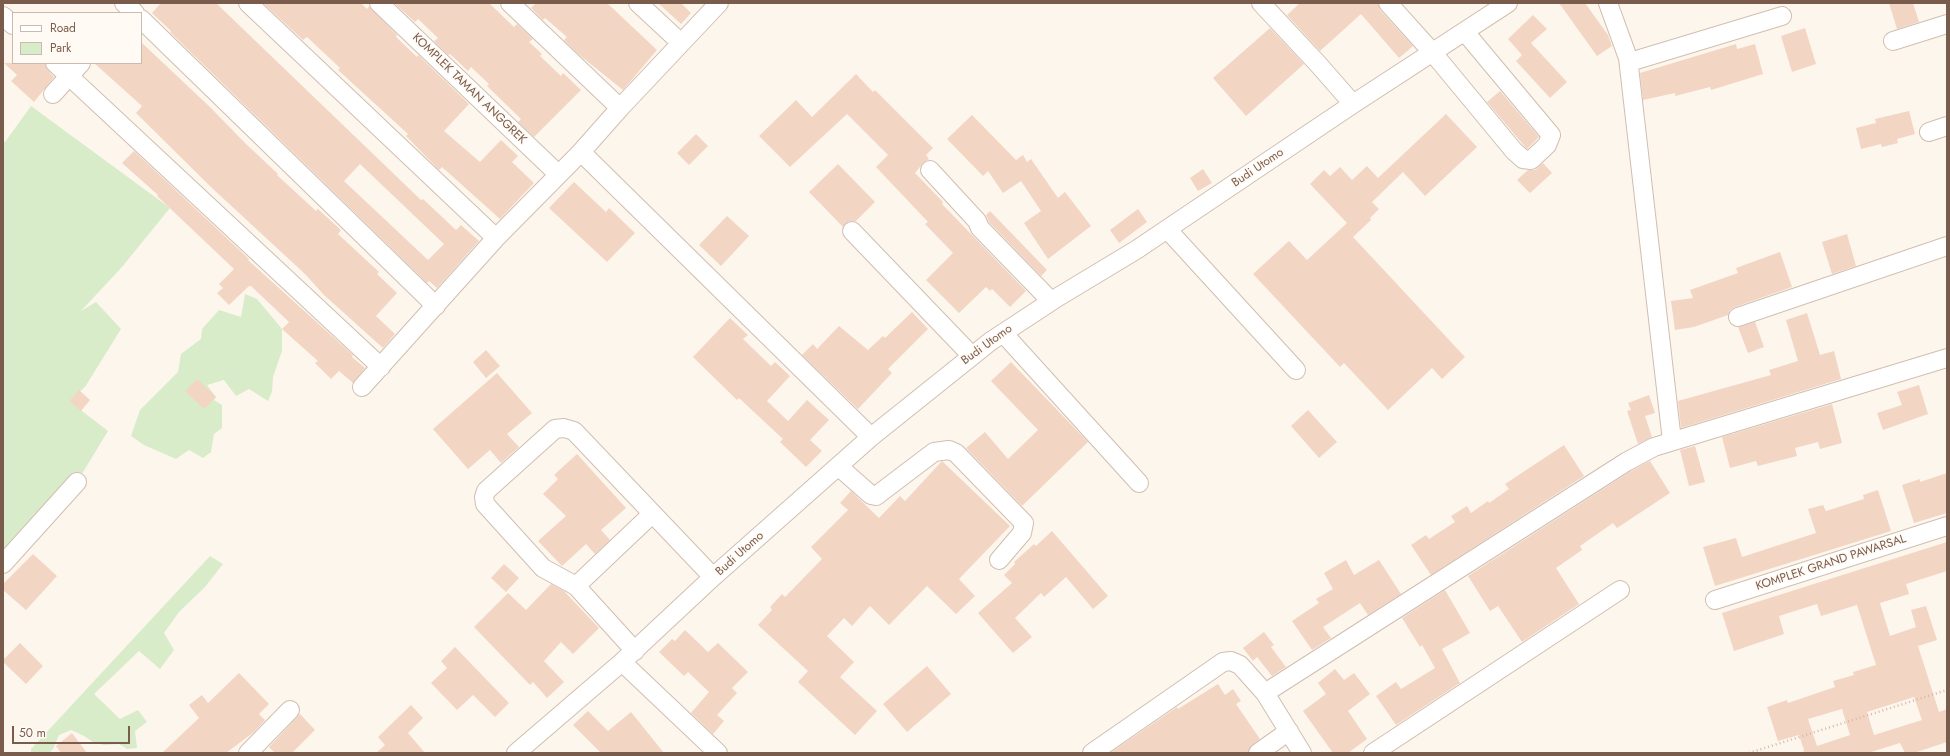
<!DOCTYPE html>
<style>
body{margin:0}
#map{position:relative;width:1950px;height:756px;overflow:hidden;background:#fdf6ec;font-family:Jost,sans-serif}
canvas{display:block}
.frame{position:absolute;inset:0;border:4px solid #7a5c4d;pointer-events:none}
.legend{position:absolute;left:12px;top:12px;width:130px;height:52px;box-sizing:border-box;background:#fffaf3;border:1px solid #cabbb1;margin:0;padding:5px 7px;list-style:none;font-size:12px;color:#7a5c4d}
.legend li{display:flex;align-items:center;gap:8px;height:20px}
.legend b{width:20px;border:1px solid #cabbb1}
.scale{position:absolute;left:12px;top:726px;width:118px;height:18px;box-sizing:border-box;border:2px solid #7a5c4d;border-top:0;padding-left:5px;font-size:12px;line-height:14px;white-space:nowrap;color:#7a5c4d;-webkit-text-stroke:3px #fffaf3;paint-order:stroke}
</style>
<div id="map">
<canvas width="1950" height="756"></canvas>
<div class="frame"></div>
<ul class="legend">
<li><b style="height:5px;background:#fff"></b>Road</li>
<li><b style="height:11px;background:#d8ecc9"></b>Park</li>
</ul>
<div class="scale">50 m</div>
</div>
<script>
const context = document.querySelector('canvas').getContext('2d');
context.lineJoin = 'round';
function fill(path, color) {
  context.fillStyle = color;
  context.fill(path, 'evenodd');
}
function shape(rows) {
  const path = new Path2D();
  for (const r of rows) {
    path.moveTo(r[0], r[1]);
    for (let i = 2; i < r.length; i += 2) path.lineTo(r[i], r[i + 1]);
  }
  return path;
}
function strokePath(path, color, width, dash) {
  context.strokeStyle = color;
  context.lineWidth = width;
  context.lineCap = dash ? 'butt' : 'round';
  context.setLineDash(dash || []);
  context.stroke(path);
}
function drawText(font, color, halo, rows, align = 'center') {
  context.font = font + ' Jost,sans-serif';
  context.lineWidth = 3;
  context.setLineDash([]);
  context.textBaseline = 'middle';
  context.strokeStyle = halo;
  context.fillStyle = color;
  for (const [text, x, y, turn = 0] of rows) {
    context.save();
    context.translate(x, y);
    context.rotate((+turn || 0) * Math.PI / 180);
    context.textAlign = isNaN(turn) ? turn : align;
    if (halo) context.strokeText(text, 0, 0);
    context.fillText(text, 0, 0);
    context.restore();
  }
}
fill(shape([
 [31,106,170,208,122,267,81,311,96,302,121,329,85,387,69,401,108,431,77,482,3,562,3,141,5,142],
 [245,294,257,299,282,329,282,351,273,377,272,392,268,401,249,389,236,396,224,380,207,385,216,397,214,400,222,405,222,428,214,434,211,452,203,458,189,450,176,459,144,445,131,436,140,410,178,372,181,354,201,339,202,329,219,310,241,317],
 [210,556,223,564,205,587,179,612,164,633,174,650,160,669,139,651,94,694,120,719,138,710,147,722,135,731,137,748,127,749,119,744,104,745,93,742,84,736,71,730,59,735,53,749,49,753,31,753,31,749]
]), '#d8ecc9');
fill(shape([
 [161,3,216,3,421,200,423,199,456,230,461,225,479,241,437,288,429,281,427,283,170,32,171,31,152,13],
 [360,164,444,244,428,260,344,181],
 [263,3,361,3,367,9,369,6,397,35,396,37,417,57,418,55,469,104,444,131,480,162,501,140,518,156,512,162,534,183,500,219,442,167,439,170,406,136,408,134,338,70,340,68,307,37,303,40],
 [394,3,489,3,514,27,517,24,533,39,529,42,542,54,540,56,561,76,563,73,581,90,534,137,518,122,521,119,487,86,489,84,471,67,468,71,450,54,448,55,434,41,438,38,418,19,415,22],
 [536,3,607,3,657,50,623,90,577,53,564,40,567,37,545,18,543,20,531,8],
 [658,3,681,3,691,13,681,24],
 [1300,3,1378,3,1380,10,1413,46,1399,58,1361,14,1320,51,1287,15],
 [1559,3,1585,3,1608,35,1612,46,1597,56],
 [1889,3,1913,3,1919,22,1897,29],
 [1533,15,1547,29,1531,43,1567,82,1550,98,1516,61,1522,55,1508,39],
 [1270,28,1304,64,1246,116,1213,78],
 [1805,28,1816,64,1792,72,1781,36],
 [141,42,211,108,244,142,278,174,277,175,316,211,318,209,341,230,338,234,379,272,377,274,397,293,376,316,395,334,383,348,324,295,305,274,212,188,136,113,142,106,94,63,141,63],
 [1736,44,1737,49,1755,44,1763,74,1711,90,1710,87,1675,96,1675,93,1643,100,1640,73],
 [4,63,45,63,48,70,54,77,34,102,11,81,17,75],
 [856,74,873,92,875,90,933,148,926,155,929,159,923,163,915,173,943,202,942,204,1026,291,1010,307,992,289,990,291,986,287,959,313,926,280,953,253,925,224,928,222,876,167,888,155,847,114,790,167,759,136,796,100,812,117],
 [1500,91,1539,137,1527,149,1487,102],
 [1909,111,1915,134,1897,139,1898,143,1882,147,1881,144,1861,149,1856,128,1876,123,1875,119],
 [1446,114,1477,147,1425,196,1403,172,1372,202,1379,209,1370,218,1371,220,1353,237,1465,357,1442,379,1432,368,1388,410,1344,363,1340,367,1253,274,1289,241,1307,260,1347,223,1310,184,1324,170,1330,176,1340,167,1352,180,1367,166,1378,178],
 [972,115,1016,160,1023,155,1027,162,1031,159,1058,198,1065,192,1091,226,1048,259,1024,223,1041,211,1021,181,1003,193,988,171,983,176,947,139],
 [696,134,708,146,689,165,677,153],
 [134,151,249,259,248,260,353,355,352,357,365,368,353,383,339,371,331,379,315,363,318,361,282,329,289,322,251,286,249,286,229,305,217,293,223,288,219,284,234,269,157,196,158,195,122,163],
 [1543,163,1552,173,1530,193,1517,180,1528,170,1535,170],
 [838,164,875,202,856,221,849,221,843,227,809,192],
 [1203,169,1212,183,1198,191,1190,178],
 [574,182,606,212,609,208,635,233,607,262,549,208],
 [1138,209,1147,222,1119,243,1110,230],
 [990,211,1047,270,1041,276,989,222,986,215],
 [727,216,749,236,721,266,699,245],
 [1847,234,1856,266,1832,274,1822,242],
 [1780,252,1792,287,1735,307,1730,310,1728,315,1694,327,1675,330,1671,301,1693,298,1690,290,1738,273,1736,268],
 [912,312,928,329,888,369,892,373,858,409,802,355,813,344,817,349,839,326,868,350,883,336,885,338],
 [1807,313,1820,355,1834,351,1841,379,1681,428,1678,401,1771,375,1769,370,1798,361,1786,320],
 [730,318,748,335,743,339,771,366,775,362,790,376,767,401,788,421,807,400,829,420,810,440,822,451,806,467,780,442,783,439,739,398,737,400,693,357],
 [1755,322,1764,347,1748,353,1738,327],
 [486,350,500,366,486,378,473,362],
 [1011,362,1088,442,1022,506,966,448,985,432,1008,459,1038,430,991,381],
 [497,373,532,413,507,434,519,447,501,463,490,450,468,469,433,429],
 [197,379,216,397,204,409,185,391],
 [1919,385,1928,414,1883,430,1877,413,1902,405,1897,392],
 [79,390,90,400,81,411,69,401],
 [1649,395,1655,413,1645,416,1652,437,1638,444,1627,411,1631,410,1628,403],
 [1832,404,1842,443,1820,449,1818,442,1795,448,1797,456,1758,466,1756,461,1730,468,1722,437],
 [1308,410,1337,442,1319,458,1291,426],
 [1564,445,1584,476,1431,575,1411,545,1426,535,1429,539,1455,522,1451,516,1467,506,1471,513,1488,501,1489,503,1509,489,1505,484],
 [1695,446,1705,482,1689,486,1680,450],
 [577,454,626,508,601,530,610,540,595,554,586,544,562,566,538,541,566,516,543,494,558,479,554,475],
 [942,461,1010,526,959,579,975,596,956,614,927,586,889,625,870,606,852,626,844,618,827,636,854,662,840,677,877,711,855,735,798,682,808,671,758,625,772,610,770,607,782,594,785,597,822,559,811,547,848,510,840,503,851,491,879,518,900,496,905,501],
 [1650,461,1670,493,1617,528,1613,523,1580,546,1582,550,1556,568,1579,604,1522,642,1498,606,1490,611,1468,576,1631,471],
 [1947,473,1947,513,1914,523,1902,485,1920,479,1920,482],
 [1878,490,1891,531,1715,586,1703,547,1736,538,1742,557,1816,533,1808,509,1823,505,1826,511,1864,499,1863,495],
 [1052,531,1108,596,1093,609,1066,577,1044,597,1041,593,1015,618,1032,637,1013,653,978,613,1012,583,1004,575,1015,564,1014,562,1034,544,1036,546],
 [1947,542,1947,571,1906,584,1909,594,1880,603,1890,636,1916,627,1911,610,1926,606,1937,640,1918,646,1939,712,1947,709,1947,742,1914,753,1905,753,1900,743,1868,753,1803,753,1804,750,1799,735,1778,741,1767,707,1787,700,1788,703,1835,687,1833,681,1854,675,1853,672,1876,665,1857,605,1821,616,1817,604,1779,616,1784,634,1734,651,1722,613],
 [1914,697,1922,720,1874,735,1867,712],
 [1842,709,1850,735,1817,746,1808,719],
 [33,554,57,576,26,610,3,590,3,584],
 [1346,560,1354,575,1379,560,1401,594,1368,615,1360,603,1323,627,1331,638,1312,650,1292,621,1319,603,1316,599,1333,589,1324,573],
 [504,564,519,578,506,592,491,578],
 [551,584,564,591,599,628,573,654,561,642,544,661,564,682,547,698,533,682,530,685,474,627,508,593,526,610],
 [1445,590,1470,633,1442,649,1460,683,1396,725,1376,696,1396,682,1401,689,1435,668,1422,645,1420,647,1402,618],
 [685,630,708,652,718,643,748,672,732,688,737,693,717,715,724,721,713,734,691,713,709,692,688,672,684,676,659,652,672,639,675,641],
 [1264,632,1274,645,1271,647,1286,667,1272,676,1257,657,1253,661,1243,648],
 [20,643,43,666,26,684,3,662,3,660],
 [455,647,509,703,495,717,473,695,457,710,431,683,447,668,441,661],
 [927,666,951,694,907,732,883,704],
 [1335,669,1344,680,1354,673,1370,694,1348,711,1367,739,1348,753,1333,753,1303,711,1326,694,1318,683],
 [239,673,269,704,259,714,265,720,254,732,226,753,162,753,199,718,189,705,202,695,208,703],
 [1218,684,1225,695,1233,689,1241,701,1236,704,1260,739,1252,745,1248,753,1110,753,1177,707,1178,709],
 [411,705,423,718,408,733,425,753,376,753,385,745,378,737],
 [588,711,608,731,631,712,664,753,601,753,573,725],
 [300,714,315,730,292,753,275,753,269,747],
 [72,733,87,753,61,753,56,746]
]), '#f3d5c3');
const minor = shape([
 [124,3,135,13],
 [248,3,496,238],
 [379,3,558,174],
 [510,3,620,108],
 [638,3,681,43],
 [1261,3,1318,64,1353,104],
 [1388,3,1433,53,1514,151,1523,159,1531,160,1547,145,1551,135,1465,32],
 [1608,3,1628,58,1633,61,1782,16],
 [3,16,13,25],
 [141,19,436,306],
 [1893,41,1947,24],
 [1628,58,1672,441],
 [55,63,381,367],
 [53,94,81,63],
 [1929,132,1947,126],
 [581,152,871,437],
 [930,170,977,221,980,228,1051,301],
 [1167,229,1296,370],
 [852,231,972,356],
 [1738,317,1947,246],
 [1003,333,1139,483],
 [362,387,496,238,581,152,620,108,719,3],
 [838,466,871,495,876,496,934,452,949,450,956,453,1024,523,1022,533,999,560],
 [3,564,77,482],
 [576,586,652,514],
 [1715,600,1947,526],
 [635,651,576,586,543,568,485,504,484,497,486,491,555,429,564,428,574,431,713,577],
 [622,662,718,753],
 [1265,693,1626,462,1654,447,1947,358],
 [248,753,290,710],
 [516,753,622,662,713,577,871,437,991,341,1058,297,1136,250,1353,104,1508,3],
 [1092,753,1223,662,1231,661,1240,665,1265,693,1302,753],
 [1258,753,1289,731],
 [1373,753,1620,590]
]);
strokePath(minor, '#d1beb0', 20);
strokePath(shape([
 [1749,753,1947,690]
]), '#d9b8a5', 2.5, [1, 3]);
strokePath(minor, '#fff', 18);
drawText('12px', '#7a5c4d', '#fffaf3', [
 ["KOMPLEK TAMAN ANGGREK",469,89,44],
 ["Budi Utomo",1258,168,-34],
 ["Budi Utomo",987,345,-36],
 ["Budi Utomo",740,554,-42],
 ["KOMPLEK GRAND PAWARSAL",1831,563,-18]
]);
</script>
